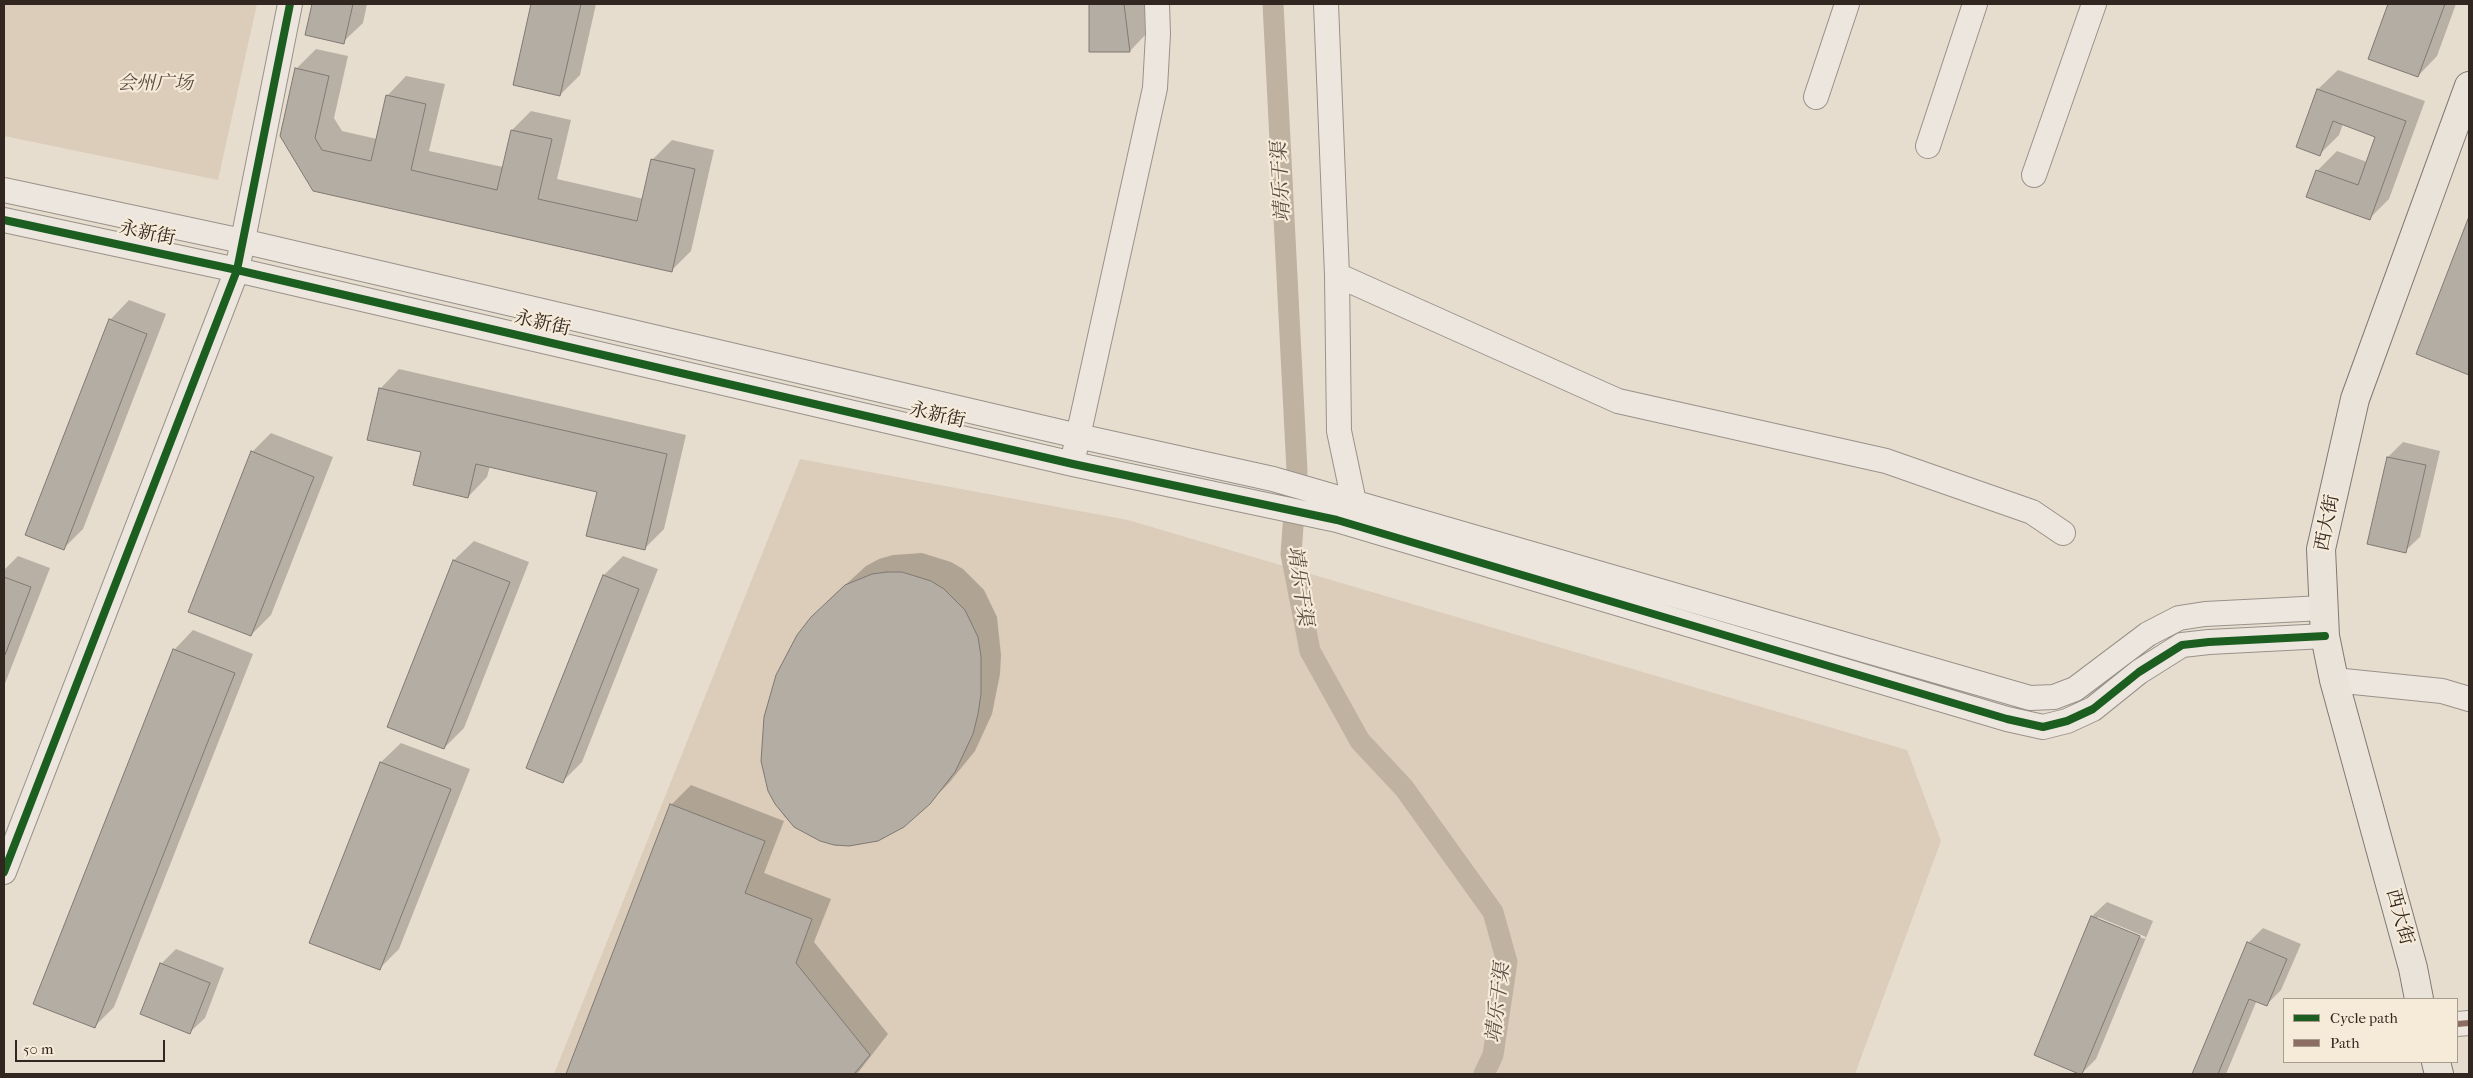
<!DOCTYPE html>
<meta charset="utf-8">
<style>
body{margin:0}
#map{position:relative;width:2473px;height:1078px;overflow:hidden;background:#e7ddcf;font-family:"IM FELL French Canon",serif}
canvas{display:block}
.frame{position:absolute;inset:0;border:5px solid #322621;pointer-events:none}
.legend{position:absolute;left:2283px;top:998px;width:175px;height:65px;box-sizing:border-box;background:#f6ead9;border:1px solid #a89c8f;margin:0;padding:6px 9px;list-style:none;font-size:15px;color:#322621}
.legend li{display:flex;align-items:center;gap:10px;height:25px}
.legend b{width:25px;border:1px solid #a89c8f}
.scale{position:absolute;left:15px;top:1040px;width:150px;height:22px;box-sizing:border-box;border:2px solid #322621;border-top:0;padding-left:6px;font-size:15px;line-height:18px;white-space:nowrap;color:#322621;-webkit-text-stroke:4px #f6ead9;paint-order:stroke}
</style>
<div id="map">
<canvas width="2473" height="1078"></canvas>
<div class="frame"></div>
<ul class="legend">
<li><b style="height:6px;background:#1b5e20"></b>Cycle path</li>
<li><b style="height:6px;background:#8d6e63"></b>Path</li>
</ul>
<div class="scale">50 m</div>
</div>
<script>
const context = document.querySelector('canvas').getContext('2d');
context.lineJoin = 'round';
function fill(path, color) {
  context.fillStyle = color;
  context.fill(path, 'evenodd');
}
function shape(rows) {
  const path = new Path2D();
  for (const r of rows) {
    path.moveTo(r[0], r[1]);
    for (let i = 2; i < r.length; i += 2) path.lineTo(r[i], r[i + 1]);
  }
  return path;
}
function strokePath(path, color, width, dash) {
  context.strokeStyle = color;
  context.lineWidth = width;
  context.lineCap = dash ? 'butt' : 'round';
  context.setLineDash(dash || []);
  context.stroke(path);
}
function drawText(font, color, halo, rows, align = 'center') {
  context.font = font + ' "IM FELL French Canon","Noto Serif SC",serif';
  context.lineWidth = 4.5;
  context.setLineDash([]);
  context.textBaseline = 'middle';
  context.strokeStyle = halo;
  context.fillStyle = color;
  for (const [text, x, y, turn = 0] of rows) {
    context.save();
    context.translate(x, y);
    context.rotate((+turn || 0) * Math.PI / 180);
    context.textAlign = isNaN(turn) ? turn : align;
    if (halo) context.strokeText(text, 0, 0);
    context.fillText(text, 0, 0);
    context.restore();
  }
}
fill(shape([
 [4,4,257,4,218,180,4,136],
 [800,459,1128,520,1907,750,1941,841,1855,1074,554,1074]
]), '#dbcdba');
fill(shape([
 [313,4,367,4,363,23,343,42,306,34],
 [532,4,596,4,580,75,560,95,514,84],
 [1090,4,1145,4,1149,31,1130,51,1091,51],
 [2389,4,2456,4,2437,56,2418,76,2370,58],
 [316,49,348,56,334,118,342,131,377,139,387,96,406,76,445,84,429,151,503,167,512,130,531,111,571,120,557,179,644,199,652,160,672,140,714,150,691,251,671,271,314,190,296,69],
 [2338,70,2425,101,2389,199,2370,218,2317,171,2337,151,2367,162,2377,136,2343,124,2339,135,2320,154,2298,146,2318,89],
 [2469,219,2469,374,2417,353],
 [129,300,166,314,83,529,64,548,110,320],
 [399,369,686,435,664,529,645,548,598,491,490,466,487,477,468,497,422,451,380,389],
 [271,433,333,457,271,615,251,635,252,452],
 [2403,442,2440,451,2420,537,2405,551,2369,543,2388,457],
 [474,541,529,562,464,728,444,748,389,726,454,560],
 [922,553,951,562,963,569,984,590,997,617,1001,655,1000,674,992,714,975,751,949,783,929,803,795,826,784,816,769,790,832,597,866,566,879,559,893,555],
 [18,556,50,568,4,686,4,570],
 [623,556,658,569,582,762,563,781,604,575],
 [193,630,253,654,114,1007,95,1026,174,650],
 [401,743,470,769,399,949,379,969,311,942,381,762],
 [691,785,784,821,764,873,831,899,814,942,888,1034,857,1074,567,1074,671,805],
 [2107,902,2153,921,2096,1059,2081,1074,2035,1055,2092,916],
 [2098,917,2146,937,2145,939,2098,920],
 [2263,928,2301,944,2281,990,2267,1004,2257,1000,2226,1074,2194,1074,2248,943],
 [176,949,224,968,205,1018,190,1032,161,964]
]), '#0003');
strokePath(shape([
 [1273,4,1297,471,1291,554,1310,651,1360,741,1404,788,1493,912,1507,962,1493,1055,1484,1074]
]), '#c0b2a1', 21);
const building = shape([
 [312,4,353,4,344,44,305,35,312,4],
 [531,4,581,4,560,96,513,85,531,4],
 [1089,4,1124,4,1130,52,1089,52,1089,4],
 [2388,4,2445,4,2418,77,2368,59,2388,4],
 [295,68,329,76,315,138,322,150,371,161,386,95,426,104,411,170,497,190,511,130,552,139,538,199,637,221,651,159,695,169,672,272,313,191,280,136,295,68],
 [2317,89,2406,121,2370,220,2306,197,2316,170,2358,185,2375,137,2333,121,2320,156,2296,147,2317,89],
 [2468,219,2469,219,2469,375,2416,354,2468,219],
 [109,319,147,334,64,550,25,535,109,319],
 [379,388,667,454,645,550,586,536,597,492,476,464,468,498,413,485,421,452,367,440,379,388],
 [251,451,314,477,251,636,188,612,251,451],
 [2387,457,2426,465,2406,553,2367,544,2387,457],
 [453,560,510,582,444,749,387,727,453,560],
 [887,572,902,572,931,581,944,589,965,610,978,637,981,656,981,694,978,714,973,734,955,772,930,804,904,827,878,841,849,846,834,845,820,841,794,827,775,804,768,791,761,761,764,717,776,675,797,635,811,617,845,585,872,574,887,572],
 [603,575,639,589,563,783,526,768,603,575],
 [4,577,31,587,5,655,4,655,4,577],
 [173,649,235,673,95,1028,33,1004,173,649],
 [380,762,451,789,380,970,309,943,380,762],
 [670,804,765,841,745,893,812,919,796,963,870,1055,854,1074,566,1074,670,804],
 [2091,916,2140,936,2082,1074,2079,1074,2034,1055,2091,916],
 [2247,942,2287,959,2267,1006,2249,999,2218,1074,2192,1074,2247,942],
 [160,963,210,983,190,1034,140,1014,160,963]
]);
fill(building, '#b4ada4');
strokePath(building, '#807973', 1);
const minor = shape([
 [1326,4,1337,275,1339,431,1354,502],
 [1816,97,1847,4],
 [1928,146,1975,4],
 [2034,175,2094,4],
 [4,190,242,241,1078,436,1273,479,2030,698,2054,697,2075,689,2148,634,2179,618,2205,614,2323,608],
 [4,220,237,270,1073,464,1337,520,2007,719,2043,727,2067,721,2093,709,2139,672,2182,645,2209,642,2325,636],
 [1337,275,1618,401,1886,461,2032,512,2063,533],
 [1075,450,1155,88,1158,34,1157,4],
 [2334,680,2442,691,2469,699],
 [4,872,237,270,290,4],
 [2457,1024,2469,1023]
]);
const major = shape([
 [2419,999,2413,968,2334,680,2325,636,2321,549,2355,399,2469,86],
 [2436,1062,2439,1074]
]);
strokePath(minor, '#99928a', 26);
strokePath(major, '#807973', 30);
strokePath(minor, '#ece6df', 24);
strokePath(major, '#e9e3da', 28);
strokePath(shape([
 [2457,1024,2469,1023]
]), '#8d6e63', 6, [12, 6]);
strokePath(shape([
 [4,220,237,270,1073,464,1337,520,2007,719,2043,727,2067,721,2093,709,2139,672,2182,645,2209,642,2325,636],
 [4,872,237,270,290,4]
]), '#1b5e20', 8);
drawText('italic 19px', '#5a4c43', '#f6ead9', [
 ["会州广场",155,84]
]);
drawText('19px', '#322621', '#f6ead9', [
 ["永新街",147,234,12],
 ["永新街",542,324,13],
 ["永新街",937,416,13],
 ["西大街",2328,523,-79],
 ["西大街",2399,917,75]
]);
drawText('italic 20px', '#584b41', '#f6ead9', [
 ["靖乐干渠",1282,182,-93],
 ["靖乐干渠",1299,586,82],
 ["靖乐干渠",1499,1003,-83]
]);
</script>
